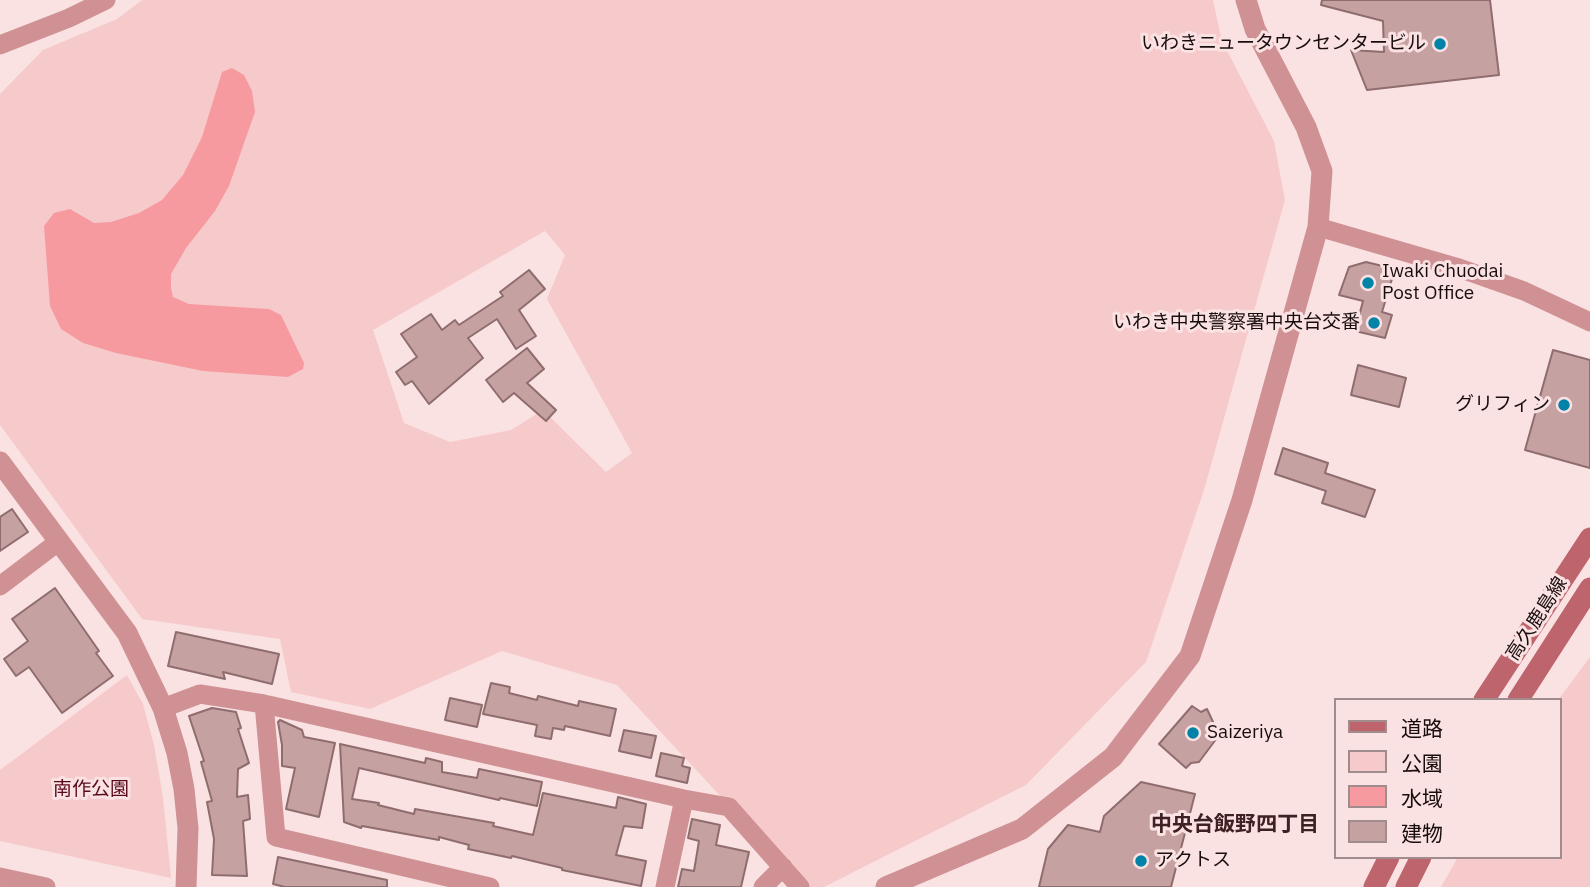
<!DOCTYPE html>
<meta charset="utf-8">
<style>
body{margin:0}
#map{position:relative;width:1590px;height:887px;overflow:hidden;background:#fae2e3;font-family:"IBM Plex Sans","Noto Sans JP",sans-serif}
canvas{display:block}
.legend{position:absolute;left:1334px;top:698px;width:228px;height:161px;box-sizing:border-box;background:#fae2e3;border:2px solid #a08c8d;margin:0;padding:9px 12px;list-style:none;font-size:21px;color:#190c0d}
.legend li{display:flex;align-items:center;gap:14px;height:35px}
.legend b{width:35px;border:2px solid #a08c8d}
</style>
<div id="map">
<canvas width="1590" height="887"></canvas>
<ul class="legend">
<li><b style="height:9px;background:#be646c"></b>道路</li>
<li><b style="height:19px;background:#f6cacb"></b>公園</li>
<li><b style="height:19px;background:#f69aa0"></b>水域</li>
<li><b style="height:19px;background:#c6a1a2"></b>建物</li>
</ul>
</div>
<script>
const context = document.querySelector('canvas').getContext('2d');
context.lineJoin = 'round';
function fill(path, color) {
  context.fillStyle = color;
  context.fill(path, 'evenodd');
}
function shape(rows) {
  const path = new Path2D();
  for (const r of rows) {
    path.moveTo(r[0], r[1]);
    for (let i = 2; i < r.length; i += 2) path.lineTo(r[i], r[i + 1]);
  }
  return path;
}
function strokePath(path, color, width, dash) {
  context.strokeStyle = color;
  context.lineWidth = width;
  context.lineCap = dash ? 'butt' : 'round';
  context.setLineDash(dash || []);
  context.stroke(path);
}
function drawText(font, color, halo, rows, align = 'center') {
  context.font = font + ' "IBM Plex Sans","Noto Sans JP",sans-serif';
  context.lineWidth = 6;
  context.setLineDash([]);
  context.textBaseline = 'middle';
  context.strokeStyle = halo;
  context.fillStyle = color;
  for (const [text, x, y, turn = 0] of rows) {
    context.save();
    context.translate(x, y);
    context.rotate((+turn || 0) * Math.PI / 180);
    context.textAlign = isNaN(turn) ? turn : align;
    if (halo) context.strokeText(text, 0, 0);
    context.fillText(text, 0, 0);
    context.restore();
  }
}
fill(shape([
 [142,0,1213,0,1222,41,1274,141,1285,200,1204,490,1146,662,1026,785,824,887,805,887,617,685,502,651,370,709,291,692,280,639,142,619,0,425,0,94,43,50,117,19],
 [545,231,565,255,547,299,632,453,606,472,543,410,511,430,450,442,404,423,373,330],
 [1590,657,1590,887,1441,887,1458,857,1560,857,1560,700,1558,700],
 [127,675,143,704,154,745,163,797,171,878,0,841,0,770]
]), '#f6cacb');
fill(shape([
 [232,68,244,75,252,91,255,112,229,186,215,211,186,248,171,274,171,288,173,297,189,304,269,309,281,315,304,363,303,369,288,377,203,371,116,353,83,343,61,329,50,306,44,226,54,213,70,209,94,223,111,222,139,213,162,200,183,175,202,137,222,72]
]), '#f69aa0');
const building = shape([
 [1322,0,1490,0,1499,75,1367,90,1351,50,1384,52,1383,21,1321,5,1322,0],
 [1366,262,1395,269,1382,312,1392,315,1385,338,1355,331,1363,301,1339,295,1349,267,1366,262],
 [529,270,545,289,519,310,536,336,516,349,497,319,468,338,483,358,429,404,412,381,405,385,396,372,417,357,401,334,431,314,442,330,455,320,459,325,503,296,500,292,529,270],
 [527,348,544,369,527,383,556,410,546,421,514,393,503,402,486,380,527,348],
 [1553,350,1590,360,1590,468,1525,450,1553,350],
 [1358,365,1406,378,1399,407,1351,395,1358,365],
 [1283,448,1328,463,1325,473,1375,490,1365,517,1322,503,1326,491,1275,474,1283,448],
 [12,509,28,532,0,551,0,517,12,509],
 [55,588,99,651,96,653,113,676,62,713,29,667,16,676,4,659,28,641,12,619,55,588],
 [176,632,279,654,272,684,223,672,225,679,168,666,176,632],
 [491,683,510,687,509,693,537,700,538,696,578,706,579,701,616,709,610,736,565,726,564,730,553,728,551,739,535,736,537,725,483,714,491,683],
 [450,698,482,705,477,727,445,720,450,698],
 [1192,706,1201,712,1207,709,1214,724,1220,728,1217,738,1199,762,1191,763,1186,768,1159,744,1192,706],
 [212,708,236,712,241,728,238,729,249,763,238,769,237,797,248,795,250,819,243,821,247,876,212,875,214,839,207,802,212,801,201,762,204,761,189,716,212,708],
 [280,720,302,730,304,737,335,743,319,817,286,809,295,768,282,766,282,745,278,722,280,720],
 [624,730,656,736,651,758,619,751,624,730],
 [340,744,425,763,426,758,442,762,442,772,477,778,479,769,542,782,537,806,500,798,499,800,359,768,352,799,379,803,378,805,414,814,415,809,494,823,493,826,533,835,543,793,616,808,618,797,646,804,642,828,624,826,616,855,646,861,641,886,562,870,562,868,512,856,511,858,468,849,469,845,439,837,439,840,362,826,361,828,344,822,340,744],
 [661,753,684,758,682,766,690,768,687,783,656,776,661,753],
 [1141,782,1195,794,1171,887,1039,887,1048,849,1068,825,1100,832,1104,816,1141,782],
 [692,819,720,825,716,845,749,852,741,887,678,887,682,869,694,871,699,841,688,838,692,819],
 [278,857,387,880,387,887,285,887,273,884,278,857]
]);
fill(building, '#c6a1a2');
strokePath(building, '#8f6d6e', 2);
strokePath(shape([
 [0,45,69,18,106,0],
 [1318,227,1456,267,1524,291,1590,322],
 [0,586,58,542],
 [264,704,276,837,490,887],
 [163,708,200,694,264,704,684,799,729,807,800,887],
 [0,877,46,887],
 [665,887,684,799],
 [763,887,783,867]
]), '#d09194', 19);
strokePath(shape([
 [0,462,127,633,163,708,177,753,184,789,188,828,186,887],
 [886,887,1022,829,1113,757,1190,656,1242,500,1318,227,1322,171,1306,127,1255,29,1246,0]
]), '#d09194', 21);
strokePath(shape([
 [1484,700,1590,538],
 [1518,700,1590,588],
 [1374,887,1389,857],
 [1406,887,1421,857]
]), '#be646c', 21);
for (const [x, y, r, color] of [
 [1440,44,7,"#0183a7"],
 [1368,283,7,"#0183a7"],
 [1374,323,7,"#0183a7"],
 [1564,405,7,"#0183a7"],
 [1193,733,7,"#0183a7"],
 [1141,861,7,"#0183a7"]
]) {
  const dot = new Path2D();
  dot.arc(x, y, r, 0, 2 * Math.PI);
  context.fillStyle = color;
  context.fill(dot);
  strokePath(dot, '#fae2e3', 2.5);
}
drawText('19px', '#190c0d', '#fae2e3', [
 ["いわきニュータウンセンタービル",1426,44],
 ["Iwaki Chuodai",1382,272,"left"],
 ["Post Office",1382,294,"left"],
 ["いわき中央警察署中央台交番",1360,323],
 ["グリフィン",1550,405],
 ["Saizeriya",1207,733,"left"],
 ["アクトス",1155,861,"left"]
], 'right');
drawText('19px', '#190c0d', '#fae2e3', [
 ["高久鹿島線",1537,619,-57]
]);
drawText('19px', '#5a091b', '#fae2e3', [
 ["南作公園",91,790]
]);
drawText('bold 21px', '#3e2123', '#fae2e3', [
 ["中央台飯野四丁目",1235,825]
]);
</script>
